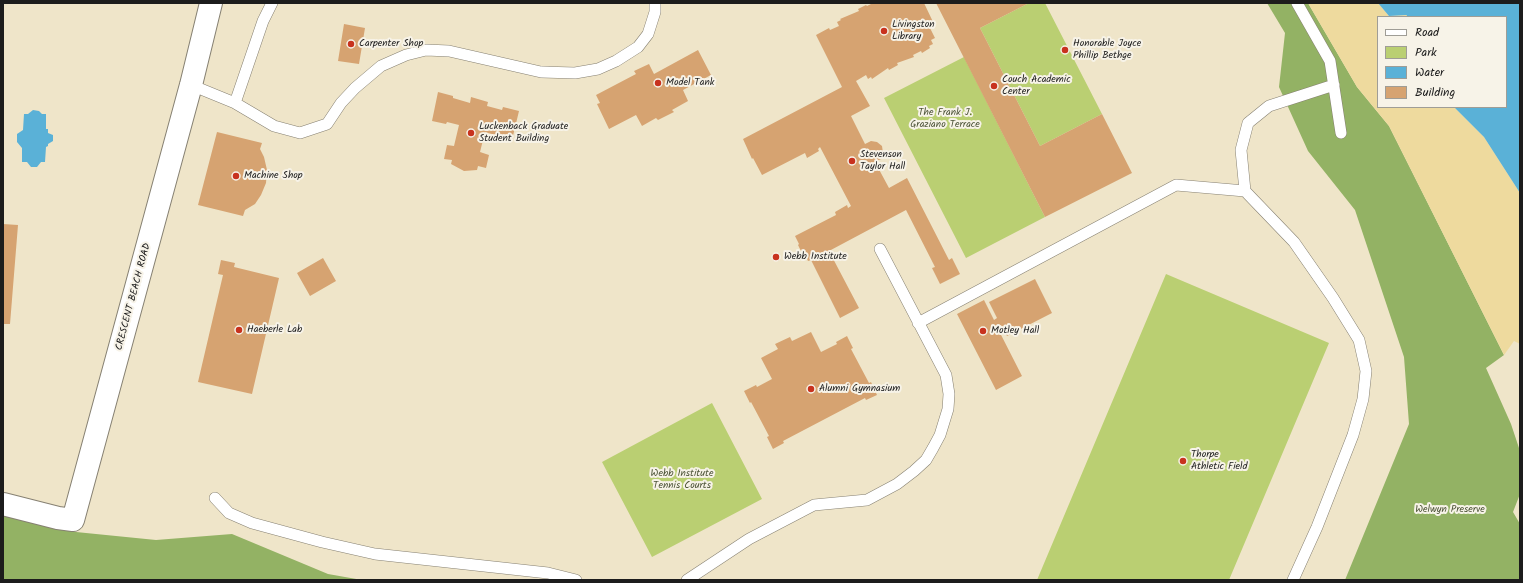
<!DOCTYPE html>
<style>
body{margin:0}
#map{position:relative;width:1523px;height:583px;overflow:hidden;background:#efe5c9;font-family:Kalam,sans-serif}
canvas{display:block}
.frame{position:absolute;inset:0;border:4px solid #1c1c1c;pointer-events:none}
.legend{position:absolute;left:1377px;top:16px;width:130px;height:92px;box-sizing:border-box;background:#f7f3e8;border:1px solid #9f9d96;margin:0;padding:5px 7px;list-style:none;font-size:12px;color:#1c1c1c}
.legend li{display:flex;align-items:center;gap:8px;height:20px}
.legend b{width:20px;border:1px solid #9f9d96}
</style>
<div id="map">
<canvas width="1523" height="583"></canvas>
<div class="frame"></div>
<ul class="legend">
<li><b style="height:5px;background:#fff"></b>Road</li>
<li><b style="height:11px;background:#bacf72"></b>Park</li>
<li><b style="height:11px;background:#5ab1d7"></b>Water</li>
<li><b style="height:11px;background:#d6a371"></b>Building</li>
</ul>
</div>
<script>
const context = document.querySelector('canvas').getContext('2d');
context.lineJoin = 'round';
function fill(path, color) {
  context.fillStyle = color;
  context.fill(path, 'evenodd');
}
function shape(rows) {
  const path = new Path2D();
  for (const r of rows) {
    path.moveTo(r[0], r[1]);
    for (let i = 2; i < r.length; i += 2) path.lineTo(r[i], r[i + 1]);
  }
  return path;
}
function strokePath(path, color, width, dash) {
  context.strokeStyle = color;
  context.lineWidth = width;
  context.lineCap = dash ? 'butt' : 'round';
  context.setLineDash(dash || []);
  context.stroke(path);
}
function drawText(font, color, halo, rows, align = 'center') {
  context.font = font + ' Kalam,sans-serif';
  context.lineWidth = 4;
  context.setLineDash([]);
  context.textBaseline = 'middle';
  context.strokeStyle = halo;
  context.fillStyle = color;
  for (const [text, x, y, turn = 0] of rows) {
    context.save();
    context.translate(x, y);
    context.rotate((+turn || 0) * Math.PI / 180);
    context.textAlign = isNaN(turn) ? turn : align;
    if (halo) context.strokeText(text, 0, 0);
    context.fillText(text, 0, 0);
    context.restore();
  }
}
fill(shape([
 [1029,3,1045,3,1102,114,1040,146,980,28],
 [964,57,1045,217,966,258,884,98],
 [1166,274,1329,343,1229,580,1037,580],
 [712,403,762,499,652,557,602,462]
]), '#bacf72');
fill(shape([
 [1267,3,1308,3,1357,87,1389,126,1504,355,1486,368,1511,424,1520,451,1520,494,1513,512,1520,524,1520,580,1345,580,1409,424,1404,357,1355,210,1308,151,1279,87,1285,33],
 [3,514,76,532,156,540,232,534,328,574,362,580,3,580]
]), '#93b264');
fill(shape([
 [1308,3,1378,3,1389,16,1407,15,1406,17,1378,17,1378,107,1454,107,1484,137,1520,193,1520,344,1514,341,1504,355,1389,126,1357,87]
]), '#eeda9e');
fill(shape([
 [1378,3,1520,3,1520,193,1484,137,1454,107,1506,107,1506,17,1406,17,1407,15,1389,16],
 [33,110,39,111,42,114,46,114,46,129,48,129,48,133,53,135,53,141,48,144,48,146,46,147,45,162,41,162,37,167,31,167,27,162,22,162,22,148,17,142,17,134,23,130,24,114,28,114]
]), '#5ab1d7');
fill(shape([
 [873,3,924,3,934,24,929,26,935,38,931,40,933,44,929,46,930,48,922,53,921,51,913,55,914,57,897,63,898,65,889,70,888,68,872,79,871,77,868,79,866,75,856,81,870,106,851,116,865,144,871,141,877,142,882,146,883,153,881,159,875,162,889,188,907,178,949,260,952,258,960,274,940,284,932,268,935,267,906,210,829,251,859,308,840,318,811,260,808,261,805,254,803,255,798,245,799,244,795,236,836,215,835,212,847,205,848,208,851,206,820,147,818,149,819,151,807,158,805,153,762,175,753,158,752,159,743,139,842,87,816,35,829,28,830,30,839,26,837,22,841,20,840,19,859,11,858,9,866,5,867,6],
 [936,3,1029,3,980,28,1040,146,1102,114,1132,173,1045,217],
 [344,24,365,28,359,64,338,61],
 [698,50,711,75,683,90,688,101,672,110,674,112,658,120,656,118,642,126,636,115,609,129,597,104,600,103,596,95,636,74,634,71,649,64,654,74],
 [438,92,453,96,453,98,470,103,471,97,488,102,487,106,502,110,503,107,519,111,512,140,485,132,480,152,489,155,486,168,478,166,477,170,464,171,451,164,452,160,444,159,447,145,454,146,459,125,447,122,446,124,432,121],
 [217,132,262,143,260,149,264,157,267,170,266,183,261,195,255,204,245,210,243,216,198,205],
 [3,224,18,225,10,324,3,324],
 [323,258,336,281,310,296,297,273],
 [221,260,235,263,234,267,279,278,252,394,198,382,223,275,218,274],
 [1035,279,1052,313,1007,336,1001,325,997,327,1022,376,996,390,957,314,984,300,994,320,997,318,989,302],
 [811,332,821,352,837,344,836,342,847,336,853,348,851,349,869,383,871,382,877,395,866,400,865,398,783,441,784,443,773,449,767,437,769,436,751,402,750,403,744,391,756,385,757,387,772,379,761,358,778,349,775,344,790,337,792,341]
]), '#d6a371');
const service = shape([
 [1297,3,1330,61,1341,133],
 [191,85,235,103,274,126,300,133,327,124,341,103,355,88,381,66,406,55,426,50,449,51,541,72,575,73,598,69,616,61,638,47,648,34,655,12,655,3],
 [235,103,263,21,272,3],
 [1245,191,1241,150,1248,123,1269,106,1334,85],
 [918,323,1176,185,1245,191,1294,242,1333,298,1359,340,1366,371,1363,399,1353,435,1317,527,1293,580],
 [215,498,229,513,252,523,322,542,375,554,548,573,576,580],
 [687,580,749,539,814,505,867,500,897,484,914,471,926,460,933,448,940,435,948,409,949,394,946,375,880,249]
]);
const tertiary = shape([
 [3,504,58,518,73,520,191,85,211,3]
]);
strokePath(service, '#868072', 12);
strokePath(tertiary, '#868072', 24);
strokePath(service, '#fff', 11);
strokePath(tertiary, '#fff', 22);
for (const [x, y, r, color] of [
 [884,31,4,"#c8321e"],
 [351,44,4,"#c8321e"],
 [1065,50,4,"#c8321e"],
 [658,83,4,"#c8321e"],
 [994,86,4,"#c8321e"],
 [471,133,4,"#c8321e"],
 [852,161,4,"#c8321e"],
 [236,176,4,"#c8321e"],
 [776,257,4,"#c8321e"],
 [239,330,4,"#c8321e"],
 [983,331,4,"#c8321e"],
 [811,389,4,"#c8321e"],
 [1183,461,4,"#c8321e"]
]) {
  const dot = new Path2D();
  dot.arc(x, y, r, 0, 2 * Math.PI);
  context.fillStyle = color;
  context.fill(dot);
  strokePath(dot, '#f7f3e8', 1.5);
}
drawText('10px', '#1c1c1c', '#f7f3e8', [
 ["Livingston",892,25],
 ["Library",892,37],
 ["Carpenter Shop",359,44],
 ["Honorable Joyce",1073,44],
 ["Phillip Bethge",1073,56],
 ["Couch Academic",1002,80],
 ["Center",1002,92],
 ["Model Tank",666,83],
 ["Luckenback Graduate",479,127],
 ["Student Building",479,139],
 ["Stevenson",860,155],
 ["Taylor Hall",860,167],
 ["Machine Shop",244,176],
 ["Webb Institute",784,257],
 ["Haeberle Lab",247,330],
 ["Motley Hall",991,331],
 ["Alumni Gymnasium",819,389],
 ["Thorpe",1191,455],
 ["Athletic Field",1191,467]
], 'left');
drawText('10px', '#4b5236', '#f7f3e8', [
 ["The Frank J.",945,113],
 ["Graziano Terrace",945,125],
 ["Webb Institute",682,474],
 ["Tennis Courts",682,486],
 ["Welwyn Preserve",1450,510]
]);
drawText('10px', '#1c1c1c', '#f7f3e8', [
 ["CRESCENT BEACH ROAD",134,297,-75]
]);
</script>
